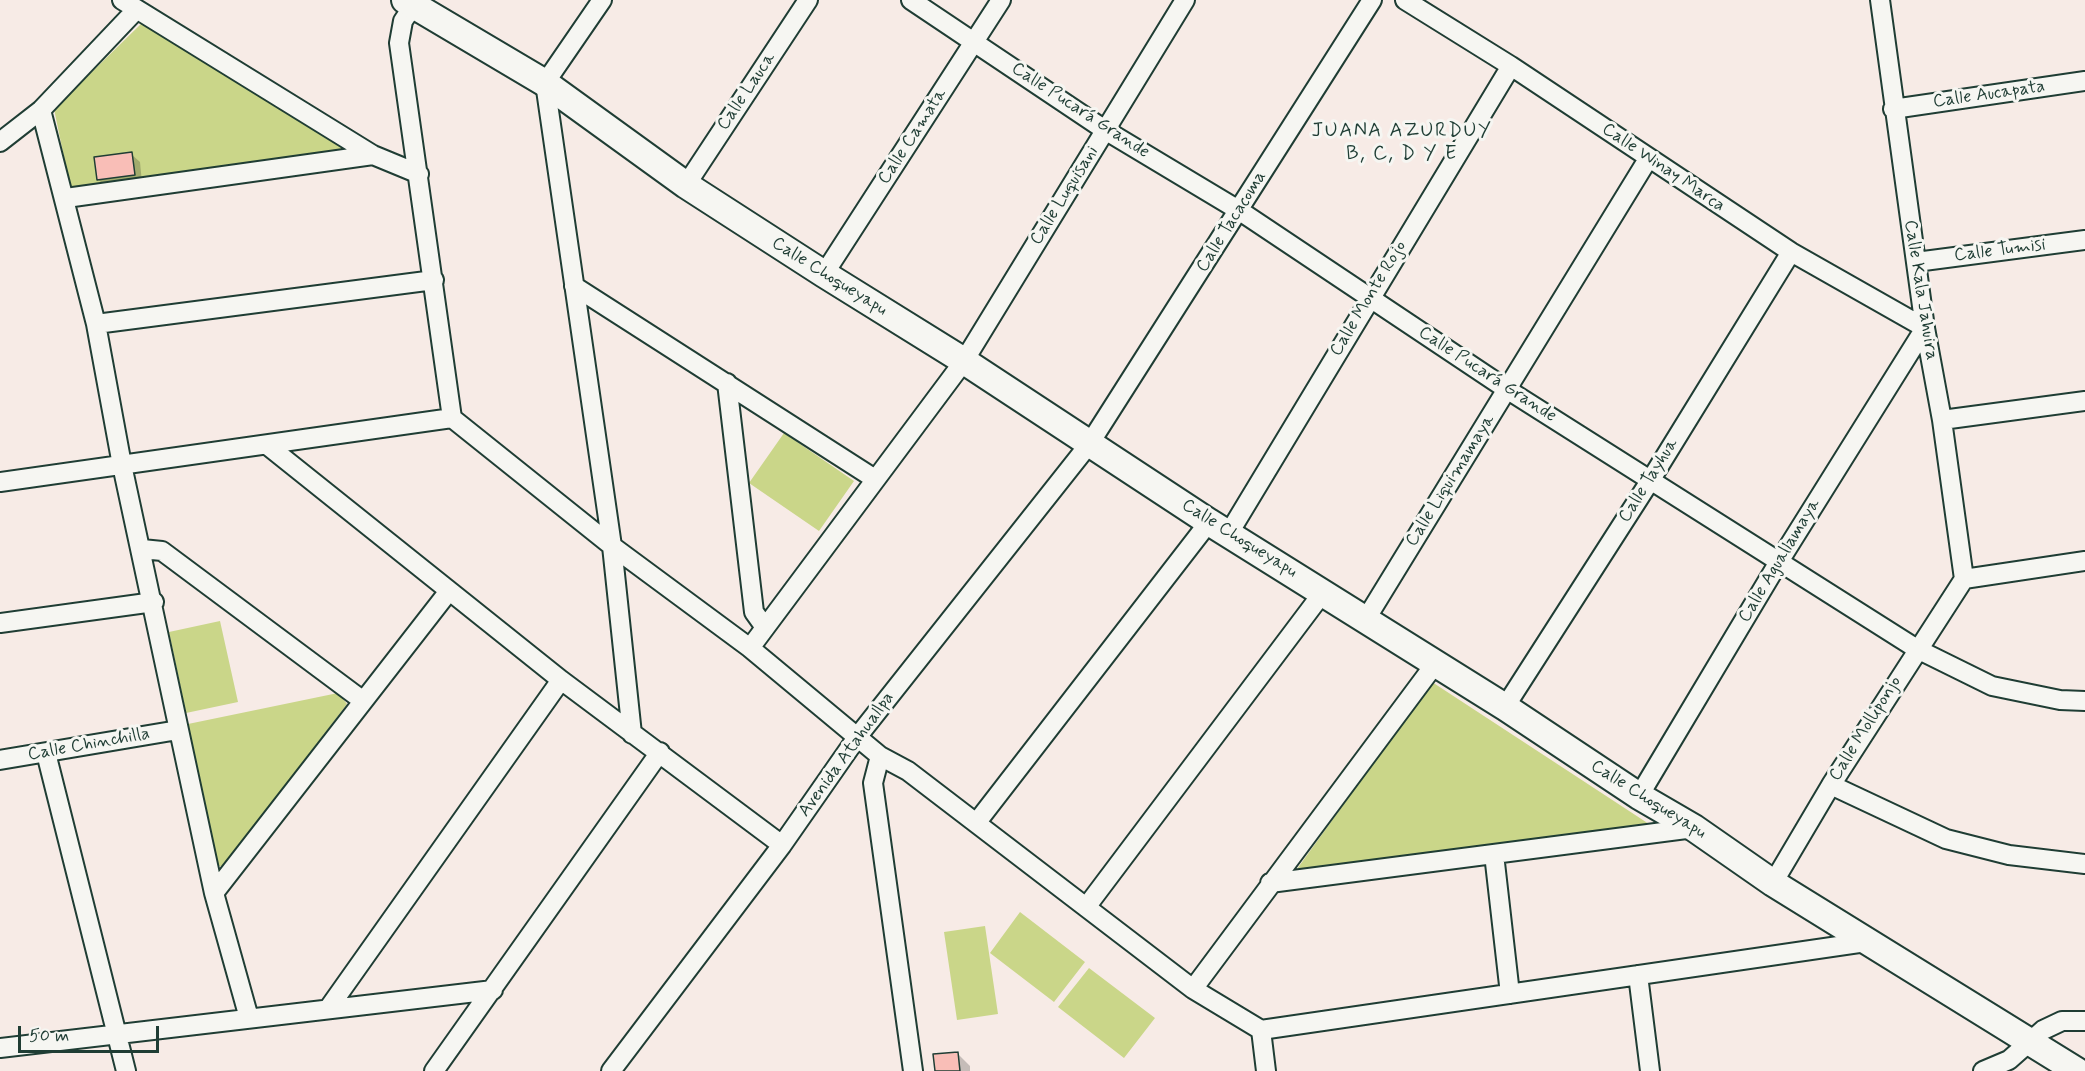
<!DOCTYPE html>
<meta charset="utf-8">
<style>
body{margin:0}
#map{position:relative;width:2085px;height:1071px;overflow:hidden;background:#f7ebe6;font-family:Mynerve,sans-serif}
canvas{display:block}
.scale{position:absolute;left:18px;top:1026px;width:141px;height:27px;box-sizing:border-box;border:3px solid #1f3d34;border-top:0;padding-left:8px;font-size:18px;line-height:21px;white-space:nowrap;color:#1f3d34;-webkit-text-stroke:4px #f6f6f2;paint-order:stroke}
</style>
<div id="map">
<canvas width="2085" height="1071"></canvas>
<div class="scale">50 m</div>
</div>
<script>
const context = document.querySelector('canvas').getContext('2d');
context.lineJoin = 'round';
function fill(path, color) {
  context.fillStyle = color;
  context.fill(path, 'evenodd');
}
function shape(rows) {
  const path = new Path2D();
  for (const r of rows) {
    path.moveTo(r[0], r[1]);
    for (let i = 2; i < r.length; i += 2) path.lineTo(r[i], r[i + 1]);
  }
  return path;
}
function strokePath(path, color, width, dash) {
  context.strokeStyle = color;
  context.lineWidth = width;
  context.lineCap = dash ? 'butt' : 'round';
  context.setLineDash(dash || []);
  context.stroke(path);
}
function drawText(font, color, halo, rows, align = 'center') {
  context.font = font + ' Mynerve,sans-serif';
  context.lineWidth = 6;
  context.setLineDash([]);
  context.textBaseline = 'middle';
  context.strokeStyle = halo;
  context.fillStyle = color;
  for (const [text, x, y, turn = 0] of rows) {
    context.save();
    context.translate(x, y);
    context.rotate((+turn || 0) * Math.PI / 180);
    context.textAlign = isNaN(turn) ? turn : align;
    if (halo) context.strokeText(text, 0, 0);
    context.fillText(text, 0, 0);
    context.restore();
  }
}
fill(shape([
 [143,22,346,150,71,191,54,109],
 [784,433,854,481,819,531,749,483],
 [220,621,238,702,186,713,169,632],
 [1432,682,1649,824,1297,869],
 [338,693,347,704,223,867,216,865,188,724],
 [1020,912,1085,962,1054,1002,990,953],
 [985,926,998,1014,957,1020,944,932],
 [1089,968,1155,1018,1124,1058,1058,1007]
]), '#cad689');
fill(shape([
 [131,154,140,162,142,183,106,188,98,179],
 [957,1053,970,1066,970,1071,937,1071]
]), '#0003');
const building = shape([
 [132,152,135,175,97,180,94,157,132,152],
 [958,1052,960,1071,935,1071,933,1054,958,1052]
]);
fill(building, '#f9beb7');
strokePath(building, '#1f3d34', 1.5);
const street = shape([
 [122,0,373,155,419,174],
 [417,0,403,21,399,43,452,418,612,546,750,648,880,756,908,771,1193,989,1261,1030,1866,942],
 [602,0,545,83,612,546,632,734],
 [911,0,1105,130,1240,211,1508,390,1917,649,1992,686,2060,700,2085,701],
 [1405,0,1511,66,1791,252,1925,328,1780,560,1639,796],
 [1880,0,1925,328,1942,420,1964,579],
 [1893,109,2085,81],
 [41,110,96,324,122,465,214,893,249,1018],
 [0,142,41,110,136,10],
 [686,185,808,0],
 [66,198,373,155],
 [1916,262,2085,240],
 [824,274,1001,0],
 [574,286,875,479],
 [96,324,434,280],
 [727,383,754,612,764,626],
 [1942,420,2085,401],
 [267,445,561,680,782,845],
 [0,482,452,418],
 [1229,533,1511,66],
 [142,549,162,551,362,700],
 [1964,579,2085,561],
 [1366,619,1648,159],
 [0,623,154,602],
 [750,648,964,361,1185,0],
 [1505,707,1650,481,1791,252],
 [46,753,126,1071],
 [880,756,873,783,913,1071],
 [0,760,178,730],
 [1831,785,1946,839,2009,855,2085,864],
 [977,822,1209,522],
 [1494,854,1510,994],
 [1270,883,1694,828],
 [1773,883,1831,785,1964,579],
 [214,893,449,591],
 [1087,906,1324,591],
 [1638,975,1650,1071],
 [1193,989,1435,664],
 [328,1009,561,680],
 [1261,1030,1266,1071],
 [0,1048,493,990],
 [434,1071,660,752],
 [611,1071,782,845,858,736,1090,443,1372,0],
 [1983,1071,2009,1060,2043,1030,2062,1021,2085,1021]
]);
const secondary = shape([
 [405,0,545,83,686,185,824,274,964,361,1209,522,1505,707,1639,796,1694,828,1773,883,2077,1071]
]);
strokePath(street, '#1f3d34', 22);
strokePath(secondary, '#1f3d34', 30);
strokePath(street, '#f6f6f2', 18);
strokePath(secondary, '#f6f6f2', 26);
drawText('18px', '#1f3d34', '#f6f6f2', [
 ["Calle Lauca",747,92,-56],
 ["Calle Aucapata",1989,95,-8],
 ["Calle Pucará Grande",1080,111,33],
 ["Calle Camata",913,137,-57],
 ["Calle Winay Marca",1663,168,34],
 ["Calle Luquisani",1065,196,-58],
 ["Calle Tacacoma",1232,222,-58],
 ["Calle Tumisi",2000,251,-7],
 ["Calle Choqueyapu",829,277,32],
 ["Calle Kala Jahuira",1920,290,81],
 ["Calle Monte Rojo",1369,299,-59],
 ["Calle Pucará Grande",1487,375,33],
 ["Calle Liquimamaya",1451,481,-58],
 ["Calle Tayhua",1649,481,-58],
 ["Calle Choqueyapu",1239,539,32],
 ["Calle Aguallamaya",1780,561,-59],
 ["Calle Molliponjo",1866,729,-58],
 ["Calle Chinchilla",89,745,-10],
 ["Avenida Atahuallpa",847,755,-54],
 ["Calle Choqueyapu",1648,800,32]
]);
context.letterSpacing = '1.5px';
drawText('20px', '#1f3d34', '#f6f6f2', [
 ["JUANA AZURDUY",1402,132],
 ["B, C, D Y E",1402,155]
]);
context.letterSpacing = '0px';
</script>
